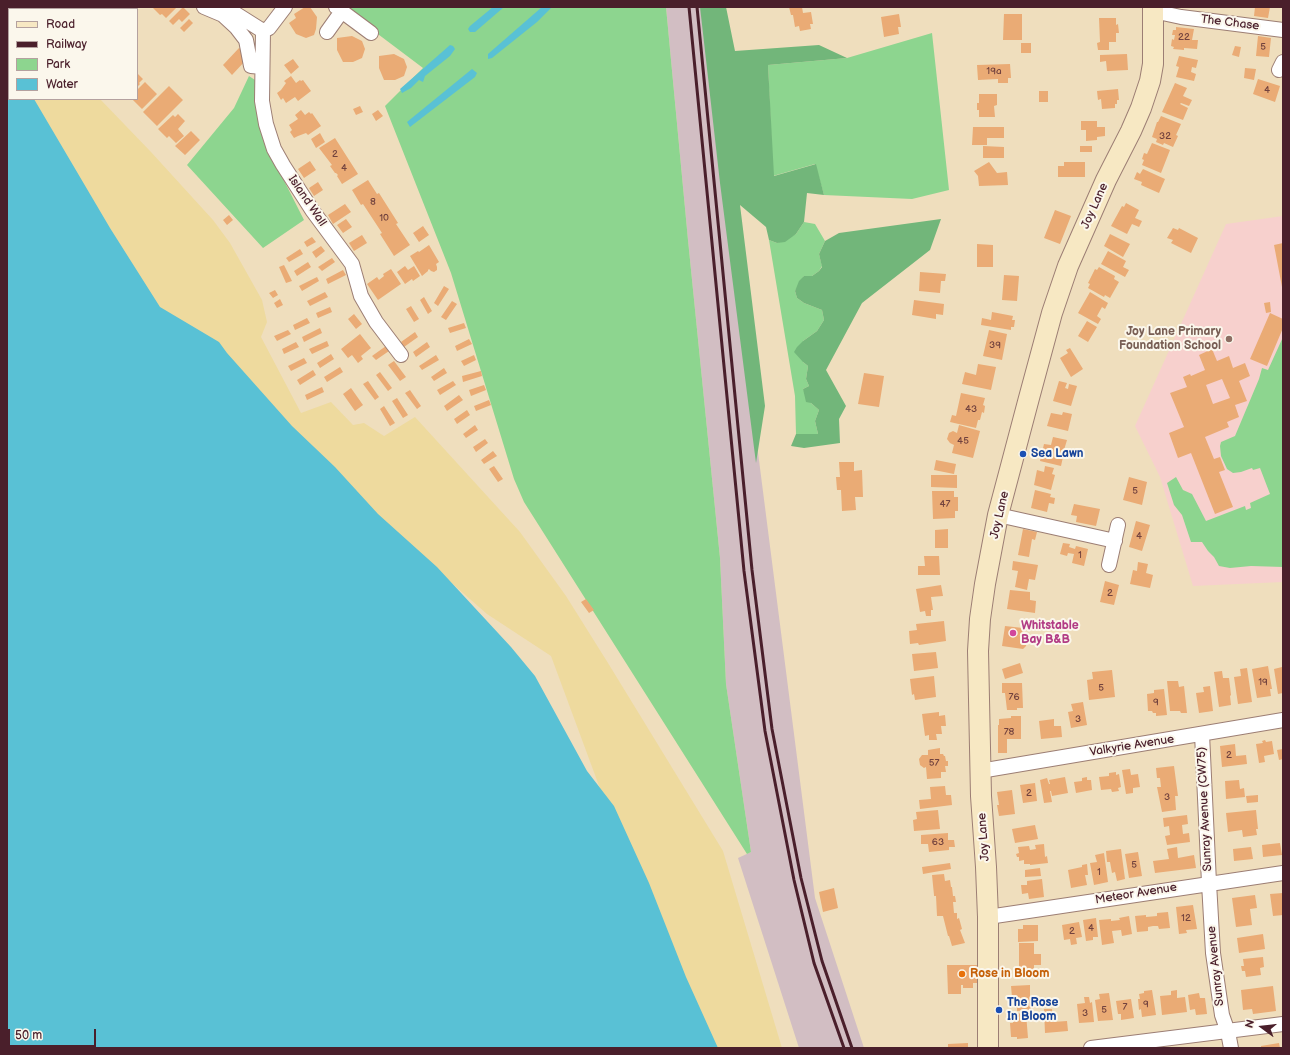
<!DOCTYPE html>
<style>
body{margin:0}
#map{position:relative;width:1290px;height:1055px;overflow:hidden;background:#efdebd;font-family:"Balsamiq Sans",sans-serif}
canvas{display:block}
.frame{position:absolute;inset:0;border:8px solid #4a1f2b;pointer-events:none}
.legend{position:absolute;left:8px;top:8px;width:130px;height:92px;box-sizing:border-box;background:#fbf7ec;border:1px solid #b4a19f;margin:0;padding:5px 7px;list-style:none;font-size:12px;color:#4a1f2b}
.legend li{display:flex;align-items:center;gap:8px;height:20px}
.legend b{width:20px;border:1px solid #b4a19f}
.north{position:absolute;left:1242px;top:1007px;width:40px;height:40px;-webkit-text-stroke:3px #fbf7ec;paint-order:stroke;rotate:285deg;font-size:11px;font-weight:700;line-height:16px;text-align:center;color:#4a1f2b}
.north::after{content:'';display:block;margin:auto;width:14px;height:18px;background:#4a1f2b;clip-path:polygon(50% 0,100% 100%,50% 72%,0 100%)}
.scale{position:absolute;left:8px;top:1029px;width:88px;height:18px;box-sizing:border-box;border:2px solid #4a1f2b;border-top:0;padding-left:5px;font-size:12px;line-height:14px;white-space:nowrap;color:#4a1f2b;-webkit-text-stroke:3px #fbf7ec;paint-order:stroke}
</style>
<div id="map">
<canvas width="1290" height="1055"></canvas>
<div class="frame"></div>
<ul class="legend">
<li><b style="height:5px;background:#f7e8c3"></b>Road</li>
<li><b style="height:5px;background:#4a1f2b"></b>Railway</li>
<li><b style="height:11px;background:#8dd58f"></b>Park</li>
<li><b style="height:11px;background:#59c1d5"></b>Water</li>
</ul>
<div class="north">N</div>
<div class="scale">50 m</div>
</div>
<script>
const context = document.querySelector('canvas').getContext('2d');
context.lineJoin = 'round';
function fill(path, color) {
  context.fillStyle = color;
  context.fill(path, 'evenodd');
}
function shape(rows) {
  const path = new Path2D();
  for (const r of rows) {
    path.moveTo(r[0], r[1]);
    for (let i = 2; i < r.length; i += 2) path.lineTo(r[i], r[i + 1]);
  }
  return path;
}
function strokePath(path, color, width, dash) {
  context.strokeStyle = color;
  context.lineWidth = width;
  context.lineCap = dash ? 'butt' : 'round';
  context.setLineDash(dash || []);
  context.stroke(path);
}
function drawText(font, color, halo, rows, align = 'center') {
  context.font = font + ' "Balsamiq Sans",sans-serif';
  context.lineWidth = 4;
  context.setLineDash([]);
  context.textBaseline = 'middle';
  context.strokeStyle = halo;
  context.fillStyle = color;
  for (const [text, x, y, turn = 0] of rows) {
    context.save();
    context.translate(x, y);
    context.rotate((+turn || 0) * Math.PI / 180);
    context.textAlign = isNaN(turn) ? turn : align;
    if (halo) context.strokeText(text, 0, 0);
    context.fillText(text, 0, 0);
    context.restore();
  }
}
fill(shape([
 [1283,216,1283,582,1193,586,1160,477,1135,426,1226,224]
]), '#f7d0cd');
fill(shape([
 [666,7,701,7,815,898,864,1048,799,1048,738,858,751,852,726,684,720,558,688,240]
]), '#d2bec3');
fill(shape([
 [342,7,666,7,688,240,720,558,726,684,751,852,747,854,524,502,514,479,451,273,385,106,423,68],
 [932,33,949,190,912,199,824,195,815,164,773,176,768,65,847,58],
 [249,76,258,82,264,141,304,220,263,248,187,165,234,108],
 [804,222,815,224,825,241,819,254,822,266,819,271,812,276,804,276,795,291,797,298,804,303,822,310,824,320,817,331,803,341,803,362,808,366,806,379,809,386,803,389,811,403,819,410,815,421,818,434,796,434,795,396,769,240,777,243,796,234],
 [1283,337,1283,567,1251,566,1230,568,1219,566,1214,557,1208,551,1202,542,1191,542,1182,515,1174,505,1167,483,1176,477,1183,490,1192,494,1206,521,1245,506,1246,510,1251,508,1250,503,1270,494,1260,468,1253,470,1252,468,1241,472,1233,473,1227,469,1221,456,1220,446,1221,442,1235,436,1259,379,1262,368,1268,370]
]), '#8dd58f');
fill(shape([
 [700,7,726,7,735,51,819,45,847,58,768,65,774,176,816,164,824,195,807,193,804,222,796,234,785,242,777,243,769,240,766,227,740,205,765,406,756,463,720,183],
 [941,219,930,250,862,303,826,370,846,406,839,419,840,443,804,448,791,446,796,434,818,434,815,421,819,410,811,403,806,402,803,389,809,386,806,379,808,366,803,362,794,352,797,347,803,341,817,331,824,320,822,310,804,303,797,298,795,291,799,281,804,276,812,276,819,271,822,267,819,254,825,241,839,233]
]), '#72b67a');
fill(shape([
 [7,7,14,7,16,9,9,9,9,99,100,99,151,152,213,220,230,243,262,300,267,322,261,337,301,413,331,402,353,425,364,423,384,436,415,417,520,532,566,596,608,663,723,851,782,1048,696,1048,551,656,487,614,398,536,278,482,7,135]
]), '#eeda9e');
fill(shape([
 [493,7,504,7,475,32,470,32,468,29,470,26],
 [542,7,552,7,537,22,492,58,488,59,488,54],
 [450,45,453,46,455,49,450,56,425,76,423,82,419,80,411,88,402,93,400,89],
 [9,64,9,99,34,99,110,228,160,307,219,342,227,353,292,426,335,467,378,514,437,567,511,647,535,676,587,771,614,806,649,883,686,977,718,1048,7,1048,7,67],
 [472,69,477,73,475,77,410,127,407,122]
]), '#59c1d5');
fill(shape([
 [152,7,177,7,166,18,162,14,160,15],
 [183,7,190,14,182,22,179,19,173,25,169,21],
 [305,7,310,7,317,17,316,29,314,35,306,38,296,34,289,23,296,18,294,14],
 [789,7,802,7,803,13,811,12,813,24,810,24,811,29,800,31,799,26,795,27,793,15,791,15],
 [1255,7,1270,7,1268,18,1254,16],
 [899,14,901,27,898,27,899,34,884,37,881,17],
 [1004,14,1022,14,1022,40,1003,40],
 [1099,18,1116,18,1116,25,1118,24,1119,33,1116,33,1116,42,1109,42,1109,50,1098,50,1097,43,1100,42],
 [189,19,193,23,184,32,180,28],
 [1176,27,1194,29,1192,40,1198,40,1197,49,1184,48,1184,50,1173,49,1174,47,1171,46,1172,39,1174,40,1175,35,1172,35,1173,30,1176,30],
 [352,36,362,41,365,49,362,58,353,62,343,62,337,50,337,38],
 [1258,36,1271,38,1269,57,1256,56],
 [1021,43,1031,43,1031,53,1021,53],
 [1235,46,1241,47,1239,57,1232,55],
 [239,48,244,52,241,56,246,60,232,75,223,65],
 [394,54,404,59,407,67,404,76,395,80,384,80,379,68,379,56],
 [1127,54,1128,70,1107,71,1106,61,1100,62,1100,55],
 [1179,56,1198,60,1196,68,1192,67,1191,72,1196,74,1194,81,1176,77,1179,67,1176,66],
 [293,59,299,67,291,74,284,65],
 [1010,64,1011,78,1008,78,1008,83,998,83,998,79,978,80,977,65],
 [1245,68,1256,69,1254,80,1244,78],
 [137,73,143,79,139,83,140,84,137,87],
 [291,76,296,83,300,80,301,81,303,80,311,91,298,101,295,97,286,103,283,98,281,100,277,93,281,90,286,83,284,81],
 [1258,79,1280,86,1275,102,1253,94],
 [145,82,157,94,142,109,132,99,137,99,137,90],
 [1175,83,1187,88,1183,96,1192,100,1189,106,1181,103,1180,104,1188,108,1183,120,1162,112],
 [169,86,183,100,157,126,143,112],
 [1118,89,1119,100,1117,100,1117,104,1115,104,1115,108,1102,109,1101,99,1098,100,1097,91],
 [1039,91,1048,91,1048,102,1039,102],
 [979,94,997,94,997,105,994,106,995,117,979,117,979,110,977,110,977,103,979,103],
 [360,106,363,112,356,115,353,109],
 [301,110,305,115,309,112,311,114,312,113,321,126,308,135,306,133,298,136,294,138,290,132,292,130,289,125,298,119,295,115],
 [378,110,383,116,376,121,372,114],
 [178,114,185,121,178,129,184,136,176,143,169,136,167,138,158,129,173,115,175,117],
 [1161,116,1181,124,1176,135,1178,136,1173,147,1164,143,1163,145,1156,142,1157,139,1152,137,1157,122,1158,122],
 [1081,121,1097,121,1097,127,1105,127,1105,136,1097,137,1097,140,1086,141,1086,130,1081,130],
 [973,127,1004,127,1004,138,987,138,987,145,972,145],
 [191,131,200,140,185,155,175,146],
 [320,133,325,142,316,148,311,139],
 [335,138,358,174,342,184,337,176,338,175,336,173,335,173,330,166,332,165,319,148],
 [1152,143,1170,150,1161,173,1142,165,1144,160,1142,159,1144,153,1147,154],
 [983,146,1004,147,1004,158,983,158],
 [1080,146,1092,146,1092,152,1080,152],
 [310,161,316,170,304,178,298,169],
 [989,162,997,173,1007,172,1008,185,979,186,978,176,974,171],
 [1064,162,1085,162,1085,177,1058,177,1058,166,1064,166],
 [1143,169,1165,179,1159,193,1141,185,1142,182,1134,179,1137,172,1140,174],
 [368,180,377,194,379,193,398,223,396,224,410,245,394,256,380,234,382,233,363,204,361,205,352,190],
 [318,182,323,190,314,196,309,188],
 [1126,203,1139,210,1135,218,1142,221,1139,227,1132,224,1127,234,1111,226,1122,206,1124,207],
 [345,204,351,212,333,224,328,215],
 [1055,210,1071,216,1060,244,1044,238],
 [229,215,233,220,227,225,223,220],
 [346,219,352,227,343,233,337,225],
 [423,226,429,235,419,242,413,233],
 [1173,228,1178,230,1179,228,1198,238,1191,253,1171,243,1173,240,1167,238],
 [1110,234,1130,244,1123,257,1104,246],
 [362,235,367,243,354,251,349,243],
 [312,237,316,242,307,247,304,242],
 [1283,243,1283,287,1282,287,1274,245],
 [977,244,993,245,993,267,977,267],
 [429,245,439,262,436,264,437,267,437,270,434,272,431,271,429,269,428,270,428,271,422,276,410,256,418,251,419,252],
 [321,246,325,251,316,258,312,252],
 [300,249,303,254,289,262,286,258],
 [1108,251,1126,261,1123,267,1129,270,1125,277,1101,264],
 [332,258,335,262,322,271,318,267],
 [308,262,311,267,297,276,294,271],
 [284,265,292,281,286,283,279,267],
 [405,266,408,270,414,266,420,276,413,281,412,279,405,284,397,272],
 [1099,267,1115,276,1114,279,1119,282,1110,298,1105,295,1104,297,1088,288,1090,284,1088,283,1095,269,1097,270],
 [391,269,401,284,378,300,367,284,377,277,379,280,384,276,383,274],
 [343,270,346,275,328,284,326,279],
 [920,272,946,274,945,281,941,281,940,293,919,291],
 [1004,275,1019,276,1017,301,1002,300],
 [317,277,319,281,302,291,299,286],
 [444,286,449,289,438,306,434,303],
 [275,290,278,295,273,298,269,293],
 [325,292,328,297,310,306,307,301],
 [1090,292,1108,303,1105,309,1102,307,1097,316,1101,319,1098,324,1078,313],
 [424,297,432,311,428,314,420,300],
 [280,299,283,305,277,308,274,303],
 [914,300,944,304,943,315,936,314,936,319,912,315],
 [452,301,457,304,446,320,441,317],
 [1270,302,1271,312,1266,313,1264,303],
 [411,306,419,319,414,322,406,309],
 [330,307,332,312,318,318,316,313],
 [992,312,1013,316,1012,320,1015,320,1014,327,1011,327,1011,330,981,325,982,318,991,320],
 [1270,313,1283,319,1283,328,1267,366,1250,359],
 [354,314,362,324,356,329,348,319],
 [307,318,310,323,295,330,293,325],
 [1087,321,1097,327,1088,342,1078,336],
 [464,323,466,328,450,333,448,328],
 [320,328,322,333,304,342,302,337],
 [288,330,291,334,277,341,274,336],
 [989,330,1007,334,1002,360,983,356],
 [415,332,418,337,404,347,401,342],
 [360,334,371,348,361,356,363,359,358,363,352,355,348,358,341,349],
 [469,339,472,344,457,351,455,346],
 [327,341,329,346,312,354,309,349],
 [296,342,299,347,284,354,282,349],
 [427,342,430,347,416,357,413,352],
 [386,346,389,351,376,360,372,356],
 [1070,348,1083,369,1071,377,1060,358,1068,353,1066,350],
 [1212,349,1217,361,1229,356,1233,368,1245,363,1250,376,1239,381,1247,401,1235,405,1239,417,1227,422,1229,427,1205,437,1214,459,1220,457,1225,470,1219,472,1233,507,1215,514,1191,453,1178,458,1169,433,1184,427,1170,393,1187,387,1183,377,1190,374,1191,376,1205,370,1199,355],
 [1222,379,1230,398,1213,404,1206,385],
 [331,354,334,359,320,368,317,363],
 [436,355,439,360,422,370,419,366],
 [474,355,476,360,464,366,461,361],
 [304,358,307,363,291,371,288,366],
 [394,361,406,377,400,381,388,365],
 [978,364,996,367,991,390,962,384,965,372,976,375],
 [340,367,343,372,327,382,324,377],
 [444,368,447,373,434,381,431,377],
 [313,370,316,375,300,385,297,380],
 [481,371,482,376,463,382,462,376],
 [380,372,392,388,388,391,376,375],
 [864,373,884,376,879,407,858,404],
 [368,381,379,397,375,400,363,384],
 [453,381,456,385,440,395,437,390],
 [1059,381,1067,383,1065,388,1068,389,1069,384,1077,386,1071,406,1053,401],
 [484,385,486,390,471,396,469,390],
 [322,387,324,392,307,400,305,395],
 [351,388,363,405,355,411,343,394],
 [410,390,421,406,417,409,405,393],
 [961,393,985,398,983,405,985,406,984,413,982,412,980,420,978,420,976,428,950,422,952,415,956,416],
 [459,395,463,400,447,411,444,406],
 [397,398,408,415,403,418,392,401],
 [489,400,491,405,476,411,474,406],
 [384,406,395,423,390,426,380,409],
 [467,410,470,415,457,424,454,419],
 [1063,412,1072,414,1068,431,1047,426,1051,413,1062,415],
 [475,425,478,430,466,438,463,434],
 [959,425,980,431,973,458,952,453,954,445,950,443,947,439,949,433,953,431,957,433],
 [1053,437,1067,440,1064,450,1061,450,1059,457,1063,457,1061,466,1040,461,1044,444,1051,445],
 [485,439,488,443,476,452,473,447],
 [493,451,497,456,484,464,481,460],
 [936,460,956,464,954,474,934,470],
 [839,462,854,462,854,471,862,470,863,497,855,497,856,510,842,511,841,490,837,490,836,477,840,477],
 [494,466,503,479,498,482,489,469],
 [1045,466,1054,468,1052,474,1055,475,1051,490,1034,485,1037,470,1044,472],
 [931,475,957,475,957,488,931,487],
 [1129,477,1147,482,1142,505,1123,500],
 [1035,490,1051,494,1050,497,1055,498,1054,504,1049,503,1047,512,1031,508],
 [932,491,954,491,954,497,958,497,958,511,955,511,955,518,933,519],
 [1074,504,1100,509,1096,526,1076,522,1077,516,1071,515],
 [1136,521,1150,525,1142,551,1129,547],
 [948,529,948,548,935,548,935,530],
 [1023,529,1037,532,1035,540,1032,539,1029,557,1018,555],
 [1063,543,1070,544,1069,547,1075,549,1076,546,1088,549,1084,566,1072,563,1074,554,1068,553,1067,556,1060,554],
 [924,556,939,556,940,575,918,575,918,566,925,566],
 [1013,561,1038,565,1035,580,1029,579,1027,590,1015,587,1018,571,1012,570],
 [1138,562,1148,564,1146,573,1153,575,1150,588,1130,584,1133,570,1137,571],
 [1105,581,1119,585,1114,605,1100,602],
 [941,585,943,596,931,597,933,610,931,610,931,616,926,616,925,611,920,612,916,589],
 [1010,590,1030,592,1030,600,1036,601,1035,613,1007,609],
 [586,599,594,610,589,613,581,602],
 [944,621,946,641,919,645,918,643,910,644,909,631,917,630,916,624],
 [1005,626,1023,628,1021,638,1025,638,1027,642,1026,646,1023,649,1002,646],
 [936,652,938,668,914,671,912,654],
 [1020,663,1023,673,1005,679,1002,669],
 [1268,666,1272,689,1270,689,1271,696,1257,698,1252,669],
 [1282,667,1283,693,1278,694,1274,669],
 [1247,668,1252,702,1238,704,1234,677,1241,676,1240,669],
 [1112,670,1115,697,1089,700,1087,680,1093,679,1092,672],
 [1222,671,1223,678,1229,678,1231,695,1230,696,1231,705,1219,707,1214,672],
 [934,676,936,697,915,700,914,694,912,695,910,679],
 [1167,681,1178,681,1179,687,1184,686,1187,713,1181,713,1180,711,1170,711],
 [1002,683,1022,683,1023,708,1017,708,1017,710,1007,710,1005,693,1002,693],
 [1210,686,1213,711,1199,713,1196,693,1204,692,1203,687],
 [1164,689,1167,715,1156,716,1156,713,1153,713,1152,711,1148,711,1147,694,1154,693,1154,690],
 [1083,702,1087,725,1071,728,1068,712,1073,711,1071,704],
 [939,712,939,716,945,715,946,726,941,726,942,734,936,734,937,740,929,740,929,735,925,736,922,714],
 [1011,716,1021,716,1021,739,1007,739,1007,753,998,753,998,725,999,725,999,719,1011,718],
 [1054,719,1054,726,1061,726,1062,737,1041,739,1039,721],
 [1265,740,1266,742,1272,741,1274,754,1264,756,1265,762,1259,763,1256,744,1263,743,1262,741],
 [1235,744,1236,756,1246,755,1247,764,1222,767,1220,746],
 [940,748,940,754,943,754,944,756,945,756,946,761,948,761,948,766,945,766,946,772,941,772,941,778,927,779,926,767,924,768,920,765,919,759,922,755,928,755,928,750],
 [1283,749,1283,759,1279,760,1277,750],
 [1174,766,1178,796,1175,796,1176,810,1162,812,1157,787,1161,787,1160,778,1157,778,1156,768],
 [1130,769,1131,775,1138,774,1140,787,1133,788,1133,793,1126,794,1122,770],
 [1116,772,1116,775,1119,774,1121,787,1118,788,1119,791,1112,792,1111,789,1101,790,1099,777,1109,776,1109,773],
 [1065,777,1068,793,1052,796,1051,791,1050,791,1052,802,1044,803,1040,780,1047,778,1049,784,1050,784,1049,780],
 [1087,777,1087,780,1091,780,1092,790,1076,793,1074,782,1082,781,1082,778],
 [1239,780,1240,789,1244,788,1245,797,1226,799,1225,781],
 [1035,783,1037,801,1023,803,1020,785],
 [945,786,946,795,951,795,952,805,920,809,919,800,931,799,930,787],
 [1012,790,1015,814,999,816,997,805,999,805,997,792],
 [1258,795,1258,802,1247,803,1246,796],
 [938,810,940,829,914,831,913,820,917,819,916,812],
 [1256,810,1258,829,1256,829,1257,835,1243,837,1242,830,1228,832,1226,813],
 [1187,815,1188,824,1182,825,1183,834,1189,833,1190,842,1167,845,1165,836,1170,835,1169,826,1164,827,1163,818],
 [1035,825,1038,839,1015,843,1012,829],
 [948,833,948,840,954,840,955,847,949,847,949,850,929,852,928,844,921,844,921,835],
 [1280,843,1282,855,1263,857,1262,845],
 [1044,844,1045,857,1047,856,1048,863,1030,865,1030,864,1024,864,1024,860,1019,861,1019,857,1017,857,1016,854,1019,853,1018,847,1029,846,1030,850,1036,849,1035,845],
 [1177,847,1178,858,1194,855,1196,868,1155,873,1153,861,1169,859,1167,849],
 [1251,847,1253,859,1234,861,1233,849],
 [1121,849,1125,879,1117,881,1115,872,1112,873,1110,862,1107,862,1106,851],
 [1138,852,1142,876,1129,878,1125,854],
 [1104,853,1108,882,1094,885,1090,863,1097,862,1095,855],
 [950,863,951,869,923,874,922,867],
 [1087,864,1088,875,1085,875,1087,885,1071,888,1068,870,1082,867,1082,865],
 [1040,868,1041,876,1025,877,1025,870],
 [944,874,945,881,950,880,951,887,952,887,953,896,955,896,956,902,953,902,954,913,957,913,957,919,959,918,962,929,960,930,965,943,952,946,949,936,948,936,943,916,937,916,936,896,934,896,934,895,932,875],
 [1042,879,1044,897,1029,899,1028,893,1022,894,1021,885,1027,885,1027,881],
 [834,888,838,908,823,912,819,892],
 [1283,893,1283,915,1273,916,1270,894],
 [1255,895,1257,908,1250,909,1252,925,1236,927,1232,898],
 [1193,905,1197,929,1186,930,1187,933,1179,934,1176,907],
 [1168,912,1170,928,1159,929,1158,926,1153,926,1148,927,1148,931,1137,932,1135,916,1146,915,1146,917,1157,916,1157,913],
 [1129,916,1132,934,1122,936,1121,930,1112,931,1114,943,1102,945,1099,920,1111,919,1111,921,1120,920,1119,918],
 [1096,918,1098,937,1093,937,1093,940,1086,941,1083,920],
 [1079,922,1082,937,1076,938,1077,944,1071,945,1070,939,1064,940,1062,925],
 [1023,925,1038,925,1038,941,1018,942,1018,929,1023,929],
 [1263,934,1265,949,1239,953,1237,938],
 [1019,943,1034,943,1034,954,1041,954,1041,965,1034,965,1034,978,1019,978],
 [1263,957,1264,967,1260,968,1261,975,1246,977,1245,971,1242,971,1241,966,1244,966,1243,959],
 [947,965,978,965,978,983,973,983,973,988,963,988,963,985,961,985,961,994,948,994],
 [1030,985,1030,996,1035,996,1035,1003,1031,1003,1031,1010,1017,1011,1017,1008,1014,1008,1014,997,1012,997,1011,986],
 [1273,986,1276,1011,1253,1014,1252,1009,1243,1010,1241,990],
 [1152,990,1156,1015,1142,1017,1141,1009,1139,1010,1138,999,1140,999,1139,994,1144,993,1144,991],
 [1177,990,1177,998,1185,997,1187,1012,1162,1015,1160,996,1171,995,1171,991],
 [1109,993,1113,1020,1098,1021,1095,1000,1100,999,1099,994],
 [1199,993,1200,998,1205,998,1207,1014,1196,1015,1195,1009,1190,1010,1188,995],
 [1084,997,1089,997,1090,1003,1092,1002,1094,1022,1079,1023,1077,1004,1085,1003],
 [1131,999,1134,1018,1121,1020,1121,1014,1118,1014,1116,1001],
 [1044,1009,1052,1009,1053,1022,1067,1021,1068,1031,1045,1033],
 [1026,1013,1028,1038,1017,1039,1017,1037,1011,1037,1010,1023,1013,1023,1012,1014],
 [968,1043,968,1048,948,1048,948,1044],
 [1279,1043,1280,1048,1261,1048,1261,1046]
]), '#eaab75');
const street = shape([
 [204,7,223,15,236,27,246,40,251,66,262,67],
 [225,7,263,31],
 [336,7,371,33],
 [1153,11,1181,17,1283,30],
 [263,31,262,101,266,124,274,149,283,165,312,210,352,264,361,296,376,322,401,355],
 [263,31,269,28,285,7],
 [327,32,342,11],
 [1279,70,1283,62],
 [998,515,1115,541],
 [1109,565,1118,525],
 [1202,734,1209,883,1213,953,1222,1015,1228,1032,1231,1048],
 [980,771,1283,720],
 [988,917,1283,873],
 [1091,1048,1283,1024]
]);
const secondary = shape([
 [988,1048,988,917,986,867,981,796,978,651,980,619,985,584,998,515,1029,398,1052,313,1068,266,1106,180,1131,131,1141,108,1150,81,1153,64,1153,7]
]);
strokePath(street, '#9c7e74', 16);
strokePath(secondary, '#9c7e74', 22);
strokePath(street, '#fff', 14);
strokePath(secondary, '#f7e8c3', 20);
strokePath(shape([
 [689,7,744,571,765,731,794,880,814,963,844,1048],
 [697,7,752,570,772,729,801,878,822,961,852,1048]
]), '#4a1f2b', 3);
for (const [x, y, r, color] of [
 [1229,339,4,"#8d6e63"],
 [1023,454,4,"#1a4fb4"],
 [1013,633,4,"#d1479c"],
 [962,974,4,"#e8710a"],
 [999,1010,4,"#1a4fb4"]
]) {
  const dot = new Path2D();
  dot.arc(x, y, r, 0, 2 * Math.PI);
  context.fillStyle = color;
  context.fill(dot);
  strokePath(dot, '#fbf7ec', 1.5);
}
drawText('10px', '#72423e', null, [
 ["22",1184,37],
 ["5",1263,47],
 ["19a",994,71],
 ["4",1267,90],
 ["32",1165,136],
 ["2",335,154],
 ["4",344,168],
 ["8",373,202],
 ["10",384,218],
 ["39",995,345],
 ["43",971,409],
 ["45",963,441],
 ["5",1135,491],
 ["47",945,504],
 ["4",1139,536],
 ["1",1080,555],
 ["2",1110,593],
 ["19",1263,682],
 ["5",1101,688],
 ["76",1014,697],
 ["9",1156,702],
 ["3",1078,719],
 ["78",1009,732],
 ["2",1229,755],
 ["57",934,763],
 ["2",1029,793],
 ["3",1167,797],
 ["63",938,842],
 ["5",1134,865],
 ["1",1099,872],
 ["12",1186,918],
 ["4",1091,928],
 ["2",1072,931],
 ["9",1146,1004],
 ["7",1125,1007],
 ["5",1104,1010],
 ["3",1085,1013]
]);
drawText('12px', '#4a1f2b', '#fbf7ec', [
 ["The Chase",1230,23,7],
 ["Island Wall",307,201,56],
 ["Joy Lane",1095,206,-66],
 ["Joy Lane",1000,515,-77],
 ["Valkyrie Avenue",1132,746,-9],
 ["Sunray Avenue (CW75)",1205,809,-93],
 ["Joy Lane",984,837,-94],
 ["Meteor Avenue",1136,894,-9],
 ["Sunray Avenue",1216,966,-96]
]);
drawText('bold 12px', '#785e54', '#fbf7ec', [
 ["Joy Lane Primary",1221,332],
 ["Foundation School",1221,346]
], 'right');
drawText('bold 12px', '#164399', '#fbf7ec', [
 ["Sea Lawn",1031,454],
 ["The Rose",1007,1003],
 ["In Bloom",1007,1017]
], 'left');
drawText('bold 12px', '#b23c85', '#fbf7ec', [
 ["Whitstable",1021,626],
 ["Bay B&B",1021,640]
], 'left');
drawText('bold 12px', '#c56008', '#fbf7ec', [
 ["Rose in Bloom",970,974]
], 'left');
</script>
